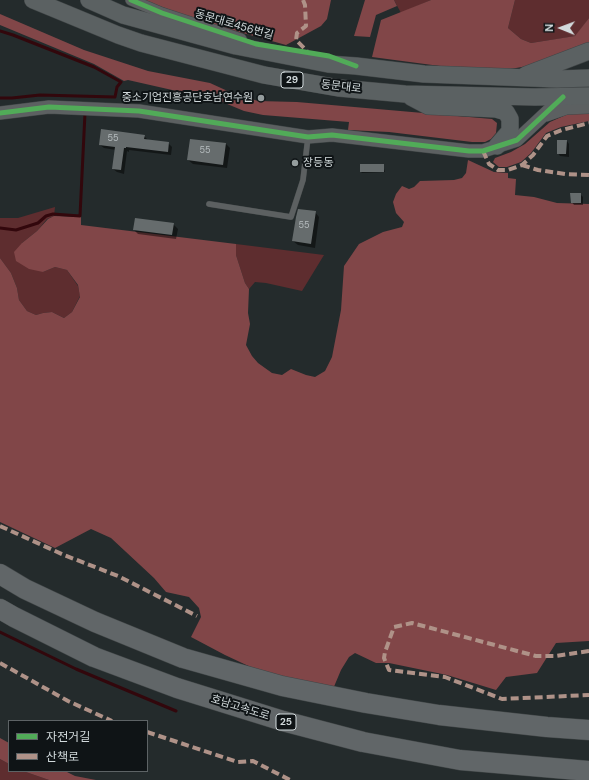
<!DOCTYPE html>
<meta charset="utf-8">
<style>
body{margin:0}
#map{position:relative;width:589px;height:780px;overflow:hidden;background:#242b2c;font-family:"DM Sans","Noto Sans KR",sans-serif}
canvas{display:block}
.legend{position:absolute;left:8px;top:720px;width:140px;height:52px;box-sizing:border-box;background:#0f1416;border:1px solid #5d6365;margin:0;padding:5px 7px;list-style:none;font-size:12px;color:#d2dadc}
.legend li{display:flex;align-items:center;gap:8px;height:20px}
.legend b{width:20px;border:1px solid #5d6365}
.north{position:absolute;left:541px;top:8px;width:40px;height:40px;-webkit-text-stroke:3px #0f1416;paint-order:stroke;rotate:271deg;font-size:11px;font-weight:700;line-height:16px;text-align:center;color:#d2dadc}
.north::after{content:'';display:block;margin:auto;width:14px;height:18px;background:#d2dadc;clip-path:polygon(50% 0,100% 100%,50% 72%,0 100%)}
</style>
<div id="map">
<canvas width="589" height="780"></canvas>
<ul class="legend">
<li><b style="height:5px;background:#51ab58"></b>자전거길</li>
<li><b style="height:5px;background:#af9288"></b>산책로</li>
</ul>
<div class="north">N</div>
</div>
<script>
const context = document.querySelector('canvas').getContext('2d');
context.lineJoin = 'round';
function fill(path, color) {
  context.fillStyle = color;
  context.fill(path, 'evenodd');
}
function shape(rows) {
  const path = new Path2D();
  for (const r of rows) {
    path.moveTo(r[0], r[1]);
    for (let i = 2; i < r.length; i += 2) path.lineTo(r[i], r[i + 1]);
  }
  return path;
}
function strokePath(path, color, width, dash) {
  context.strokeStyle = color;
  context.lineWidth = width;
  context.lineCap = dash ? 'butt' : 'round';
  context.setLineDash(dash || []);
  context.stroke(path);
}
function drawText(font, color, halo, rows, align = 'center') {
  context.font = font + ' "DM Sans","Noto Sans KR",sans-serif';
  context.lineWidth = 4;
  context.setLineDash([]);
  context.textBaseline = 'middle';
  context.strokeStyle = halo;
  context.fillStyle = color;
  for (const [text, x, y, turn = 0] of rows) {
    context.save();
    context.translate(x, y);
    context.rotate((+turn || 0) * Math.PI / 180);
    context.textAlign = isNaN(turn) ? turn : align;
    if (halo) context.strokeText(text, 0, 0);
    context.fillText(text, 0, 0);
    context.restore();
  }
}
fill(shape([
 [394,0,431,0,401,13],
 [515,0,589,0,589,18,576,36,531,43,521,39,508,28],
 [55,207,54,216,47,219,37,231,22,243,43,272,55,267,67,270,78,286,80,296,72,312,64,318,52,312,43,313,36,315,27,311,19,300,17,288,11,273,0,258,0,218,18,218],
 [236,244,324,255,302,291,266,283,255,282,249,289,245,283,236,255],
 [0,759,9,764,9,771,23,771,49,780,0,780]
]), '#5e2d2f');
fill(shape([
 [143,0,331,0,327,19,321,26,286,45,200,21],
 [365,0,394,0,397,6,376,15,370,37,354,36],
 [431,0,515,0,508,28,521,39,531,43,575,36,589,18,589,48,539,64,499,71,470,70,372,57,381,20],
 [0,14,84,50,148,71,210,83,232,93,258,101,297,102,492,119,497,123,496,133,491,139,485,142,472,142,389,132,348,130,349,122,263,115,244,111,220,101,203,97,128,80,124,81,94,64,0,25],
 [589,111,589,121,561,127,546,133,531,153,521,162,507,167,499,167,493,162,495,158,511,152,525,144,550,122,568,114],
 [468,160,494,172,508,173,508,178,516,179,515,195,534,197,557,203,589,204,589,641,556,643,537,673,506,677,496,690,447,675,389,663,376,663,355,653,349,657,341,670,333,689,257,670,225,655,191,637,201,617,199,608,189,597,166,592,154,578,111,538,91,529,55,548,0,522,0,258,11,273,17,288,19,300,27,311,36,315,43,313,52,312,64,318,72,312,80,297,78,285,67,270,55,267,43,272,29,269,16,261,14,252,22,243,37,231,48,219,54,216,81,217,81,225,236,244,236,255,245,283,249,289,248,313,250,324,246,345,252,356,258,363,272,373,282,375,291,369,306,375,315,377,325,371,332,357,341,310,344,266,359,244,383,232,402,227,404,222,396,213,393,202,396,194,402,186,409,189,414,187,420,181,454,180,462,178,466,173],
 [0,738,9,743,9,764,0,759],
 [23,771,65,771,75,776,96,780,49,780]
]), '#814648');
fill(shape([
 [144,136,148,140,168,143,172,147,171,155,129,150,129,152,127,151,124,174,117,172,113,169,116,150,104,148,100,145],
 [567,141,569,144,569,157,560,156,558,153],
 [226,144,230,148,227,168,193,164,188,160],
 [383,165,385,172,362,173,361,172],
 [580,194,583,197,583,205,574,205,572,202],
 [315,212,319,217,315,248,298,245,293,241],
 [173,224,178,229,176,239,138,234,134,230]
]), '#0007');
strokePath(shape([
 [0,31,13,35,94,67,121,82,117,87,115,97,40,95,12,98,0,98],
 [0,228,16,230,38,223,46,216,53,214,80,216,85,113],
 [0,632,76,669,176,711]
]), '#32070c', 3);
fill(shape([
 [101,129,145,135,144,139,169,142,168,152,126,147,126,148,124,148,121,170,112,169,115,147,99,145],
 [190,139,226,143,223,165,187,160],
 [557,140,567,140,566,154,557,154],
 [360,164,384,164,384,172,360,172],
 [570,193,581,193,581,203,571,203],
 [298,209,316,211,311,244,292,241,296,217],
 [135,218,174,223,172,235,133,230]
]), '#666c6d');
const service = shape([
 [209,204,291,217,303,180,308,137]
]);
const minor = shape([
 [131,0,162,13,241,39]
]);
const tertiary = shape([
 [0,113,49,107,139,111,308,137,332,135,469,151,483,151,517,140,563,97],
 [546,115,566,108,589,107]
]);
const primary = shape([
 [33,0,118,35,141,43,264,75,339,88,405,94,535,97,589,96],
 [89,0,123,15,236,46,328,64,356,66,424,74,557,79,589,78],
 [526,75,589,51],
 [411,97,428,106,496,109,506,112,510,119,510,131,497,146]
]);
const motorway = shape([
 [0,574,25,589,95,622,183,658,282,686,366,703,439,715,547,727,589,730],
 [0,609,14,617,94,657,177,688,283,721,363,742,460,760,589,771]
]);
strokePath(service, '#414647', 6);
strokePath(minor, '#414647', 12);
strokePath(tertiary, '#414647', 14);
strokePath(primary, '#414647', 18);
strokePath(motorway, '#414647', 21);
strokePath(service, '#5c6061', 5.5);
strokePath(minor, '#5c6061', 11);
strokePath(tertiary, '#5c6061', 13);
strokePath(primary, '#5b6162', 17);
strokePath(motorway, '#616668', 20);
strokePath(shape([
 [303,0,305,5,306,26,297,33,296,40,307,51],
 [483,151,489,164,498,170,508,170,522,165,533,155,547,136,562,130,589,123],
 [522,165,538,170,565,174,589,175],
 [0,526,64,555,118,576,197,616],
 [589,651,555,656,536,656,412,623,394,627,385,652,384,658,389,670,445,677,502,699,589,695],
 [0,663,68,701,112,721],
 [147,732,238,762,253,761,290,780]
]), '#af9288', 4, [8, 4]);
strokePath(shape([
 [131,0,162,13,256,44,329,56,356,66],
 [0,113,49,107,139,111,308,137,332,135,469,151,483,151,517,140,563,97]
]), '#51ab58', 5);
for (const [x, y, r, color] of [
 [261,98,4,"#959d9e"],
 [295,163,4,"#959d9e"]
]) {
  const dot = new Path2D();
  dot.arc(x, y, r, 0, 2 * Math.PI);
  context.fillStyle = color;
  context.fill(dot);
  strokePath(dot, '#0f1416', 1.5);
}
drawText('9px', '#b7bec0', null, [
 ["55",113,139],
 ["55",205,151],
 ["55",304,226]
]);
for (const [x, y, w] of [
 [292,80,22],
 [286,722,20]
]) {
  const box = new Path2D();
  box.roundRect(x - w / 2, y - 8, w, 16, 3);
  context.fillStyle = '#0f1416';
  context.fill(box);
  strokePath(box, '#d2dadc', 1);
}
drawText('bold 10px', '#d2dadc', null, [
 ["29",292,80],
 ["25",286,722]
]);
drawText('11px', '#d2dadc', '#0f1416', [
 ["동문대로456번길",234,25,16],
 ["동문대로",341,87,7],
 ["호남고속도로",240,708,17]
]);
drawText('11px', '#d2dadc', '#0f1416', [
 ["중소기업진흥공단호남연수원",253,98],
 ["장등동",303,163,"left"]
], 'right');
</script>
